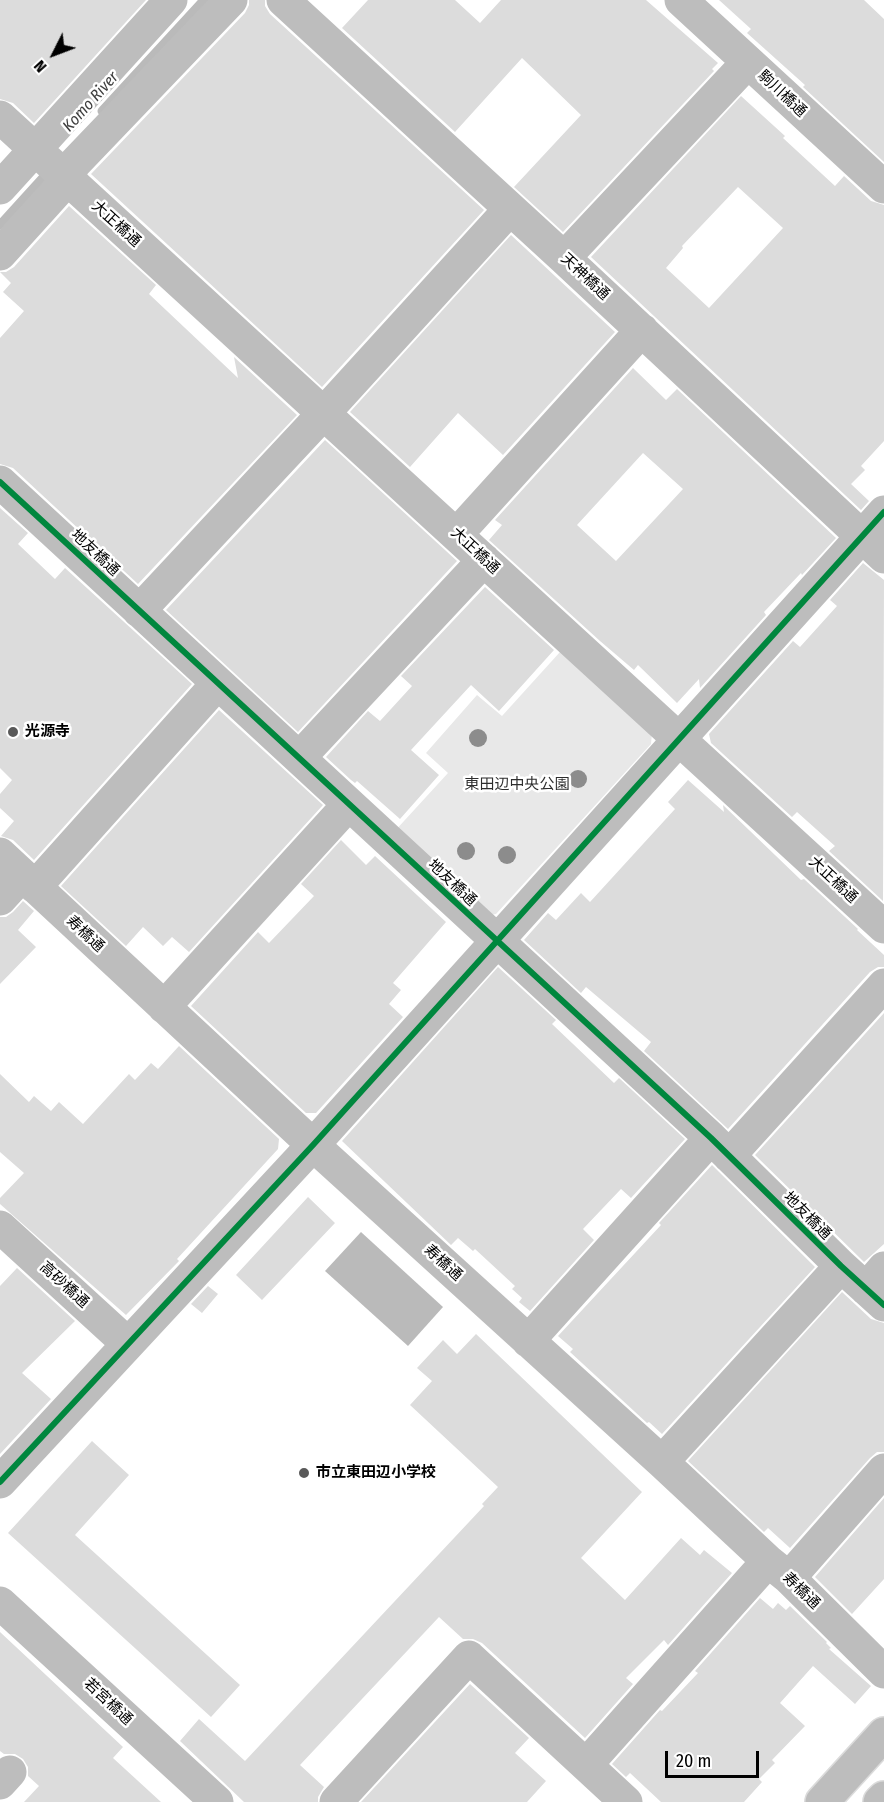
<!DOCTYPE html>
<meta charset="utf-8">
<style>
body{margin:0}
#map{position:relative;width:884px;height:1802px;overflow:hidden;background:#fff;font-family:"Fira Sans Condensed",sans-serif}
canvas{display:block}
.north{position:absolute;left:24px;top:24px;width:60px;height:60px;-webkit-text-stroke:4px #fff;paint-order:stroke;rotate:228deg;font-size:16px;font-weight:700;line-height:24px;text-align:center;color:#000}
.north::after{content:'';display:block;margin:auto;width:21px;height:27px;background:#000;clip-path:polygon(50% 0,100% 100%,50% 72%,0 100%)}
.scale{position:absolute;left:665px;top:1751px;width:94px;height:27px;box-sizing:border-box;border:3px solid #000;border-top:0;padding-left:8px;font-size:18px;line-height:21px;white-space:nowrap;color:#000;-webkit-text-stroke:4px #fff;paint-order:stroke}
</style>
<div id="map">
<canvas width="884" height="1802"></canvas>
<div class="north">N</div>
<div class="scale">20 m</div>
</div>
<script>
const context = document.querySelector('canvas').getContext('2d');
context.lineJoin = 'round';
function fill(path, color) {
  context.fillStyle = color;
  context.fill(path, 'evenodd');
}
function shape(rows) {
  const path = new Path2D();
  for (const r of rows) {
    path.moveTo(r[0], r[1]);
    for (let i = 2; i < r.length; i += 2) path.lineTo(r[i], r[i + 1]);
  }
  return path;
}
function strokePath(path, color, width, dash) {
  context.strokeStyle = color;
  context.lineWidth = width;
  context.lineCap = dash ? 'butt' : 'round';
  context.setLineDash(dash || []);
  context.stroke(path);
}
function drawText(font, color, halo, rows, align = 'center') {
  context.font = font + ' "Fira Sans Condensed","Noto Sans JP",sans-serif';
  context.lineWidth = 5;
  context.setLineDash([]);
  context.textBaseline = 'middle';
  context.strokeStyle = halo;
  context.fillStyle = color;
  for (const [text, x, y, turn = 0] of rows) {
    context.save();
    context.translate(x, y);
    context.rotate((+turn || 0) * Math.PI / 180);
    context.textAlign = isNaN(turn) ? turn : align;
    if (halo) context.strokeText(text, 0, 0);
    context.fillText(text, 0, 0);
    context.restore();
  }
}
fill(shape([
 [560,652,652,733,651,744,496,914,484,916,393,833,448,773,426,753,477,695,502,716]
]), '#e8e8e8');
fill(shape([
 [361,1232,443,1307,408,1346,325,1271]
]), '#bababa');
strokePath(shape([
 [102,111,204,0],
 [0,225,49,171]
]), '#bababa', 9);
fill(shape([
 [0,0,146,0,34,123,13,103,0,99],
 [249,0,265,0,265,6,270,14,484,210,322,387,91,174,245,13,249,5],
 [368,0,455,0,480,23,501,0,646,0,718,63,712,69,714,71,563,232,514,187,581,115,522,58,455,132,342,28],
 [719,0,864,0,884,19,884,162,803,87,805,85,747,33,751,29],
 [741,96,785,136,783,138,835,186,844,176,871,201,884,205,884,441,861,466,865,470,851,484,869,501,861,510,591,257],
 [738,187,783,228,709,308,666,268,683,248,682,246],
 [69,206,156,285,149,294,238,378,234,357,297,415,138,584,13,468,0,464,0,338,24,311,3,292,11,283,0,272,6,272,14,267],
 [511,235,615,332,503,455,458,413,410,467,350,412],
 [633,368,666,400,677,389,836,538,802,575,801,573,764,612,766,615,700,688,699,679,677,703,638,665,634,670,600,641,489,540,502,525,495,520],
 [643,453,683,489,616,561,577,525],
 [325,440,457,561,298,732,166,610],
 [0,508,28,533,18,544,55,579,65,568,192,684,34,860,13,840,1,836,14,821,0,808,0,794,12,780,0,768],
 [863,563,884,580,883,901,829,851,835,846,797,812,792,817,711,743,709,734,793,641,800,647,837,606,830,600],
 [485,587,554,650,499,711,471,685,411,750,439,775,400,819,357,781,355,783,351,780,326,757,368,711,380,721,412,686,401,676],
 [219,710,323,805,189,952,172,937,163,946,143,927,126,946,61,886],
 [688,780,724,812,723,805,801,880,804,879,858,929,857,930,884,955,884,967,878,967,870,972,728,1129,644,1051,651,1042,586,987,581,993,524,940,548,913,556,920,581,893,590,902,675,809,668,802],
 [341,840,366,865,375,856,446,922,393,983,401,990,389,1004,403,1017,316,1113,306,1113,191,1006,258,932,269,943,314,896,301,884],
 [23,901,34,911,18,930,36,947,0,984,0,917,6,917,13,912],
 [498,967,556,1020,552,1024,614,1083,619,1078,685,1139,631,1198,621,1189,583,1229,594,1240,530,1311,519,1302,522,1298,512,1289,515,1286,475,1249,473,1251,458,1238,451,1245,342,1141],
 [884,1013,884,1244,864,1262,755,1155],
 [179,1046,279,1139,278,1149,177,1259,179,1261,126,1315,0,1204,0,1198,24,1173,0,1152,0,1074,29,1102,34,1096,51,1111,59,1102,83,1124,129,1074,135,1080,151,1063,158,1069],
 [712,1165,815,1267,662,1434,649,1422,647,1423,570,1352,573,1349,558,1336,661,1225,659,1223],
 [308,1197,335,1223,262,1300,236,1275],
 [17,1268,75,1321,22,1373,51,1399,0,1454,0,1286],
 [208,1286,218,1294,202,1313,191,1304],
 [842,1292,871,1319,884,1323,884,1452,877,1452,870,1458,790,1548,768,1528,764,1532,688,1461],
 [476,1334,642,1492,581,1558,625,1600,681,1538,700,1555,704,1550,732,1573,668,1645,664,1640,626,1678,633,1684,585,1738,482,1643,473,1639,463,1639,439,1617,300,1765,324,1787,318,1797,318,1802,244,1802,180,1741,199,1719,245,1761,484,1506,482,1504,498,1487,410,1405,432,1381,417,1368,443,1340,457,1354],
 [92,1441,129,1475,75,1535,240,1685,211,1717,8,1533],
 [884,1498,884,1579,852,1614,815,1577],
 [760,1598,773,1609,778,1603,786,1610,790,1606,827,1642,826,1643,831,1648,829,1649,871,1686,855,1704,813,1666,780,1703,805,1726,772,1760,775,1763,759,1779,762,1782,744,1802,661,1802,630,1773,626,1777,612,1764,660,1710,662,1711,698,1673,695,1671],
 [0,1632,123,1747,113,1758,161,1802,24,1802,39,1786,28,1776,28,1767,23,1759,15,1754,4,1754,0,1751],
 [470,1684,529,1738,515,1753,546,1781,527,1802,361,1802]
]), '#dcdcdc');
const primary = shape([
 [822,1802,884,1734],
 [880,1802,884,1798]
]);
strokePath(primary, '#dbdbdb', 36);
strokePath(shape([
 [283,0,564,258,884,557],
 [681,0,884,187],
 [0,117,884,927],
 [0,188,171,0],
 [0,254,67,180,74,164,231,0],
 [564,258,748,62],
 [0,482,711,1138,841,1266,884,1305],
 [457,534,642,330],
 [139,611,324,413,510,209],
 [299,758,484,560],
 [0,854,313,1145,662,1462,768,1561,789,1578,884,1672],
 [35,887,218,683],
 [0,899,22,875],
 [164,1007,349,804],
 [729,1156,884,985],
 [0,1227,128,1344],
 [866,1289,884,1268],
 [528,1341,711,1138],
 [662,1462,841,1266],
 [0,1482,313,1145,884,512],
 [789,1578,884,1470],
 [0,1603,217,1802],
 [586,1765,768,1561],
 [0,1783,10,1772],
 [336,1802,469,1657,626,1802]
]), '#bdbdbd', 33);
strokePath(primary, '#bdbdbd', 33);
strokePath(shape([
 [0,482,711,1138,841,1266,884,1305],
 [0,1482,313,1145,884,512]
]), '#00873e', 6);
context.fillStyle = '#8c8c8c';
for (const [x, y] of [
 [478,738],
 [578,779],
 [466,851],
 [507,855]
]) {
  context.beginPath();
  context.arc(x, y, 9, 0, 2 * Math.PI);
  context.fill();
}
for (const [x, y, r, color] of [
 [13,732,6,"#595959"],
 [304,1473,6,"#595959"]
]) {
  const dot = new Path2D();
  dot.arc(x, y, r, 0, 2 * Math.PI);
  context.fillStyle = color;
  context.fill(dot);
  strokePath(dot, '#fff', 2);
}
drawText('15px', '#000', '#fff', [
 ["駒川橋通",782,94,43],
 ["大正橋通",116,224,42],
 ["天神橋通",585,277,43],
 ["大正橋通",475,551,43],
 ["地友橋通",95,553,43],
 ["大正橋通",833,880,43],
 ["地友橋通",452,883,43],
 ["寿橋通",85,934,43],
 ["地友橋通",807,1216,45],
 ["寿橋通",443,1263,42],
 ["高砂橋通",64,1285,42],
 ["寿橋通",801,1591,44],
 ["若宮橋通",108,1702,43]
]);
drawText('bold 15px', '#000', '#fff', [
 ["光源寺",25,732],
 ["市立東田辺小学校",316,1473]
], 'left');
drawText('15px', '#2d2d2d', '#fff', [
 ["東田辺中央公園",517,785]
]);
drawText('italic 16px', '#3e3e3e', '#fff', [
 ["Komo River",91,102,-48]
]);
</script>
